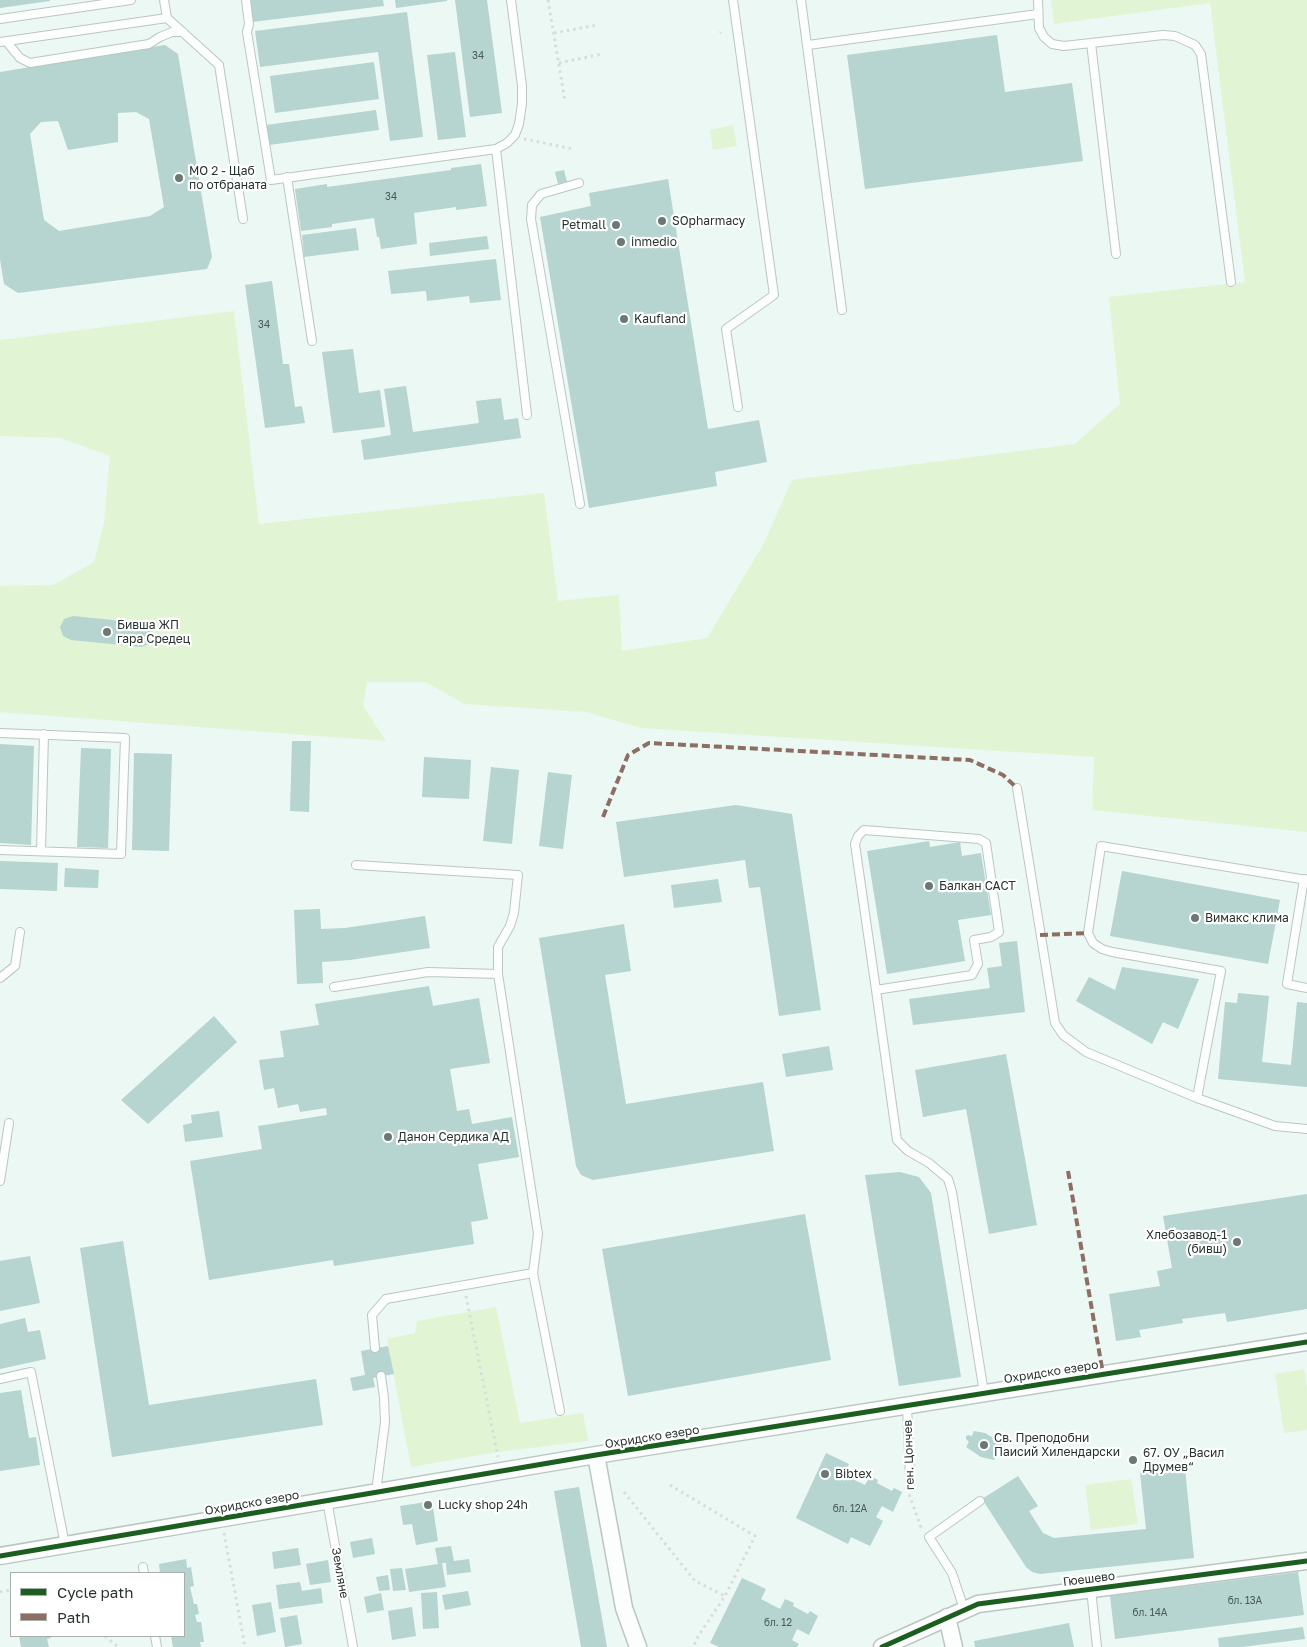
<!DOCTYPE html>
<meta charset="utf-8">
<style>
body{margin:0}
#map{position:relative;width:1307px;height:1647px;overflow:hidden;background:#ebf8f3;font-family:"Golos Text",sans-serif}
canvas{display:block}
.legend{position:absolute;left:10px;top:1572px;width:175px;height:65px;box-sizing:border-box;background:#fff;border:1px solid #a9adab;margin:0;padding:6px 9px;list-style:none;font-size:15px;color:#27332e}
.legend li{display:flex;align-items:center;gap:10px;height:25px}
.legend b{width:25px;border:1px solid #a9adab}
</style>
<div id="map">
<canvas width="1307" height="1647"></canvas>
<ul class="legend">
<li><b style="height:6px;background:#1b5e20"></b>Cycle path</li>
<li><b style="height:6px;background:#8d6e63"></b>Path</li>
</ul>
</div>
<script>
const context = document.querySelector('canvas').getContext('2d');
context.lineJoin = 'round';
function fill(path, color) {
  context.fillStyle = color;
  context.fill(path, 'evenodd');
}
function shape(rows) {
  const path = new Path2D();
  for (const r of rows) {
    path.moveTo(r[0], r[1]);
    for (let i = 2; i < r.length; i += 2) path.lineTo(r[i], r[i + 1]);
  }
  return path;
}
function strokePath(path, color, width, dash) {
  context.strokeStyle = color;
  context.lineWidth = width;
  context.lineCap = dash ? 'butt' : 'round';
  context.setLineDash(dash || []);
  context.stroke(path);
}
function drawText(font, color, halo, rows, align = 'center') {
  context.font = font + ' "Golos Text",sans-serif';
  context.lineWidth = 4.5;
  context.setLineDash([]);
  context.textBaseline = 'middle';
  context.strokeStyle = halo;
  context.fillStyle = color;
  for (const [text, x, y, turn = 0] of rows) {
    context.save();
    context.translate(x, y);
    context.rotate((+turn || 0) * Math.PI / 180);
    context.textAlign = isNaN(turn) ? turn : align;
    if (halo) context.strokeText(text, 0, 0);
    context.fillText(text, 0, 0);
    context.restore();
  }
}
fill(shape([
 [1051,0,1307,0,1307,832,1092,810,1094,757,641,728,586,712,464,704,426,682,367,682,363,706,386,741,0,712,0,586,53,585,94,562,104,523,110,456,61,438,0,436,0,340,234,311,259,524,544,493,558,601,619,595,622,651,707,638,763,545,792,480,1075,444,1120,404,1109,297,1245,282,1210,3,1054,24],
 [733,125,737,146,713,150,710,130],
 [496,1307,520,1423,583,1413,588,1441,497,1452,411,1467,387,1339,415,1333,417,1321],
 [1304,1369,1307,1388,1307,1430,1284,1433,1275,1374],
 [1131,1479,1138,1524,1091,1530,1085,1485]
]), '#e1f5d4');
fill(shape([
 [0,0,50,0,50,1,0,8],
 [249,0,383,0,384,6,252,22],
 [395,0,447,0,447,1,396,8],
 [455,0,487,0,502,113,470,117],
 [407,12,423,137,390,141,378,52,260,67,255,31],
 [997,35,1005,92,1072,83,1083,161,865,189,847,55],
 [165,45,178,54,212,257,207,269,18,293,4,284,0,259,0,72],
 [136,112,149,119,164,207,150,216,59,231,44,220,30,134,41,122,58,121,68,150,118,142,118,113],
 [455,52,466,137,438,140,427,55],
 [374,62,379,99,275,113,270,76],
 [376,110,379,130,269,145,266,125],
 [481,164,487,206,456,210,456,207,414,213,417,244,381,249,379,237,377,237,374,218,332,224,332,227,301,231,295,189,327,184,327,187,451,170,451,168],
 [564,170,567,182,558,184,555,172],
 [668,179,708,429,759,420,767,462,715,472,717,486,589,508,540,217,591,206,589,193],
 [356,228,359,250,304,257,302,235],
 [487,236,489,249,430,256,429,243],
 [496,259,501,300,470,303,469,296,427,301,426,291,391,294,388,271],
 [272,281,283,364,289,364,295,407,302,406,305,423,265,428,245,285],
 [353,349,359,393,380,390,385,427,333,433,322,352],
 [406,386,413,432,479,423,476,401,501,398,504,420,518,418,521,438,364,460,361,440,391,435,384,389],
 [73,616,143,623,151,627,154,636,150,644,141,647,71,640,63,636,60,627,64,619],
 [292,741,311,741,309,812,290,811],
 [0,744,34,746,31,845,0,843],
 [81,748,111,749,108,848,77,847],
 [134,753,172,754,169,851,132,850],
 [424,757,471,760,469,799,422,797],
 [491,767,519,770,512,844,483,841],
 [548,772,572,775,563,849,539,846],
 [736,805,792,814,821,1010,779,1016,760,887,749,888,745,860,624,877,616,822],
 [929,841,930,847,960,842,962,856,981,853,991,915,958,920,965,961,887,974,867,851],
 [0,861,58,863,57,891,0,889],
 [65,868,99,870,98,888,64,887],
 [1122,871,1280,900,1268,964,1110,936],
 [718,879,722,902,674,908,671,885],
 [320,909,321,929,345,928,425,916,430,948,350,960,322,962,323,983,297,984,294,910],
 [624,924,631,971,605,975,626,1104,763,1082,774,1151,593,1180,581,1175,576,1166,539,938],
 [1017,941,1025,1012,913,1025,909,999,990,988,987,968,1002,966,999,943],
 [1122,967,1199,979,1178,1029,1163,1022,1152,1044,1076,1001,1089,977,1115,990],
 [429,986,433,1006,479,998,490,1063,450,1069,457,1111,469,1109,472,1124,512,1117,519,1157,478,1164,488,1219,471,1222,474,1244,334,1266,333,1260,209,1280,190,1161,262,1149,258,1126,327,1115,326,1108,300,1112,298,1104,278,1108,274,1088,264,1090,259,1060,284,1057,280,1031,319,1025,315,1004],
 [1238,993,1269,996,1262,1062,1291,1065,1297,1002,1307,1003,1307,1087,1218,1079,1225,1002,1237,1003],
 [214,1016,237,1042,148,1124,121,1100],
 [829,1046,833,1070,786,1077,782,1054],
 [1006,1054,1037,1225,989,1234,966,1109,923,1117,915,1070],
 [219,1111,223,1137,185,1142,183,1125,192,1123,191,1115],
 [900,1172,919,1177,931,1193,961,1377,899,1386,865,1175],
 [1307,1194,1307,1309,1227,1322,1225,1313,1182,1319,1183,1323,1139,1330,1141,1337,1116,1341,1109,1294,1160,1286,1157,1271,1172,1268,1163,1216],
 [805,1214,831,1360,628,1396,602,1249],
 [123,1241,149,1405,316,1379,323,1425,112,1457,80,1248],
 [30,1256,40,1303,0,1311,0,1261],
 [25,1318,28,1332,40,1330,46,1359,0,1369,0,1324],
 [388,1346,394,1374,373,1378,375,1387,353,1391,350,1378,365,1375,361,1351],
 [21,1390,29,1438,36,1437,40,1465,0,1471,0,1393],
 [974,1431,985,1433,998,1441,998,1442,1002,1444,999,1449,1006,1452,1003,1458,997,1455,994,1460,981,1457,966,1447,969,1442,966,1439,966,1436,968,1435,972,1436],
 [826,1453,849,1464,844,1475,865,1485,870,1476,878,1480,877,1483,892,1491,894,1488,902,1492,893,1512,882,1506,876,1517,883,1521,870,1546,851,1537,848,1544,796,1518],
 [1185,1469,1194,1558,1040,1574,1032,1572,1026,1567,982,1499,1018,1476,1038,1506,1029,1511,1043,1533,1054,1538,1146,1529,1140,1473],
 [579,1487,607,1647,581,1647,558,1515,554,1491],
 [432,1501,438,1541,416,1545,412,1524,403,1525,400,1506],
 [372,1538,375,1554,353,1558,350,1542],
 [451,1546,454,1561,469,1559,471,1572,447,1575,446,1563,442,1563,446,1587,409,1592,405,1569,438,1564,435,1548],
 [298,1548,301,1565,274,1569,272,1552],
 [186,1559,187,1568,191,1567,194,1586,190,1587,194,1604,197,1604,199,1614,195,1615,197,1622,201,1622,204,1642,200,1642,201,1647,173,1647,171,1636,184,1636,184,1573,160,1573,159,1564],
 [328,1560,331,1582,310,1585,306,1564],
 [402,1568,406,1590,393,1591,390,1569],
 [1298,1572,1304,1615,1115,1639,1110,1596],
 [388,1575,390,1590,379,1591,376,1577],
 [742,1578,766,1589,761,1599,780,1609,785,1599,794,1603,793,1606,808,1614,810,1611,818,1616,809,1635,797,1629,792,1640,799,1644,797,1647,719,1647,710,1643],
 [300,1582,302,1591,321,1588,323,1603,279,1609,276,1585],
 [468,1591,471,1605,445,1610,442,1595],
 [437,1592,439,1628,423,1629,421,1593],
 [381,1593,384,1610,367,1613,364,1597],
 [271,1602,276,1632,257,1636,252,1605],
 [412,1607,416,1636,392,1640,388,1611],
 [297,1615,302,1644,285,1647,280,1618],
 [1069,1623,1074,1647,975,1647,974,1641],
 [1303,1627,1305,1639,1242,1647,1219,1647,1218,1638],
 [19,1636,51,1636,51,1638,47,1639,49,1647,21,1647]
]), '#b6d4d0');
const service = shape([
 [164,0,167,18,219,65,243,219],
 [246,0,249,24,247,32,271,180,496,149,507,143,515,135,519,124,522,104,522,86,511,0],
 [733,0,774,295,726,329,738,407],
 [801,0,842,310],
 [1038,0,1039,28,1044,37,1052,44,1064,46,1163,35,1175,36,1195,45,1201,54,1231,282],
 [0,19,131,0],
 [6,41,20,58,30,63,149,44,160,37,172,32,183,32],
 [0,42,167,18],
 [1091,43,1116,254],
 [808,45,1038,14],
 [496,149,527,415],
 [287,177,312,341],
 [579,183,541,194,532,205,531,219,580,504],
 [0,733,125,738,121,854,0,850],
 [1017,788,1055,1023,1063,1035,1086,1052,1197,1098,1275,1126,1307,1129],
 [41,851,44,734],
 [356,865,518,875,514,913,510,926,498,947,498,974],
 [1304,879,1287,984,1307,988],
 [0,978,15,966,20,932],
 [334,987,428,972,498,974,538,1234,533,1273,386,1299,372,1315,375,1348],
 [876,990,972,975,978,964,974,940,991,937,999,932,986,843,979,839,864,830,858,836,855,844,876,990,897,1140,908,1151,929,1163,948,1179,952,1192,984,1393],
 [1197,1098,1221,971,1112,952,1102,949,1093,943,1088,933,1101,846,1307,880],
 [0,1181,9,1123],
 [533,1273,560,1411],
 [0,1379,31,1372,65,1545],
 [907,1406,910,1478],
 [376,1492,385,1422,384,1398,381,1376],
 [327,1500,353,1647],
 [143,1567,144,1573],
 [1091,1589,1097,1647],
 [964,1609,952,1573,929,1537,980,1501],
 [155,1636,157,1647]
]);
const minor = shape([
 [596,1455,624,1608,638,1647],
 [0,1556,596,1455,1307,1342],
 [947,1617,954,1647],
 [882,1647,978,1604,1307,1561]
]);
strokePath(service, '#bbc6c2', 10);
strokePath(minor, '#bbc6c2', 19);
strokePath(shape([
 [548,0,565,101],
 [554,33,597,25],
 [720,33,721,32],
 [559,63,602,54],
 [524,139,573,149],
 [466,1296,498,1457],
 [670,1485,755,1536,725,1596,699,1635,693,1647],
 [909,1488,909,1494,922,1530],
 [624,1492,695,1581,725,1596],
 [224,1533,245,1647],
 [0,1592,11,1590],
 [105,1636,118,1647]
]), '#d8dddb', 3, [2.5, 4]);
strokePath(service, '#fcfefd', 8);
strokePath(minor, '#fcfefd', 16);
strokePath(shape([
 [603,817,628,755,649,743,970,760,1003,775,1017,788],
 [1040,935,1088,933],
 [1068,1171,1103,1374]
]), '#8d6e63', 4, [8, 4]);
strokePath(shape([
 [0,1556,596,1455,1307,1342],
 [882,1647,978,1604,1307,1561]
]), '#1b5e20', 5);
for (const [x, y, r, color] of [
 [179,178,5,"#6c7873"],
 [662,221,5,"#6c7873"],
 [616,225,5,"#6c7873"],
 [621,242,5,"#6c7873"],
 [624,319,5,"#6c7873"],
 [107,632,5,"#6c7873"],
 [929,886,5,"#6c7873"],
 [1195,918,5,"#6c7873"],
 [388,1137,5,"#6c7873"],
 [1237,1242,5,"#6c7873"],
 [984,1445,5,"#6c7873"],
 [1133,1460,5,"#6c7873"],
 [825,1474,5,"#6c7873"],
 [428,1505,5,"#6c7873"]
]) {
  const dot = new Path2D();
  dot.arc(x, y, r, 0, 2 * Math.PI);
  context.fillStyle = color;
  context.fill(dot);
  strokePath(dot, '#fff', 2);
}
drawText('10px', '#4b5b56', null, [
 ["34",478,56],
 ["34",391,197],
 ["34",264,325],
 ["бл. 12А",850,1509],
 ["бл. 13А",1245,1601],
 ["бл. 14А",1150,1613],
 ["бл. 12",778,1623]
]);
drawText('12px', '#27332e', '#fff', [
 ["МО 2 - Щаб",189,171],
 ["по отбраната",189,185],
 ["SOpharmacy",672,221],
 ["Petmall",606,225,"right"],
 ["inmedio",631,242],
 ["Kaufland",634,319],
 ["Бивша ЖП",117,625],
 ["гара Средец",117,639],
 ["Балкан САСТ",939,886],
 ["Вимакс клима",1205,918],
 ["Данон Сердика АД",398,1137],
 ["Хлебозавод-1",1227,1235,"right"],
 ["(бивш)",1227,1249,"right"],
 ["Св. Преподобни",994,1438],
 ["Паисий Хилендарски",994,1452],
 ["67. ОУ „Васил",1143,1453],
 ["Друмев“",1143,1467],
 ["Bibtex",835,1474],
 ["Lucky shop 24h",438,1505]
], 'left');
drawText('12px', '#27332e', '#fff', [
 ["Охридско езеро",1051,1372,-9],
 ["Охридско езеро",652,1437,-9],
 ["ген. Цончев",909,1455,-92],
 ["Охридско езеро",252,1503,-10],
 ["Земляне",340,1573,80],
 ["Гюешево",1089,1579,-7]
]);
</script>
